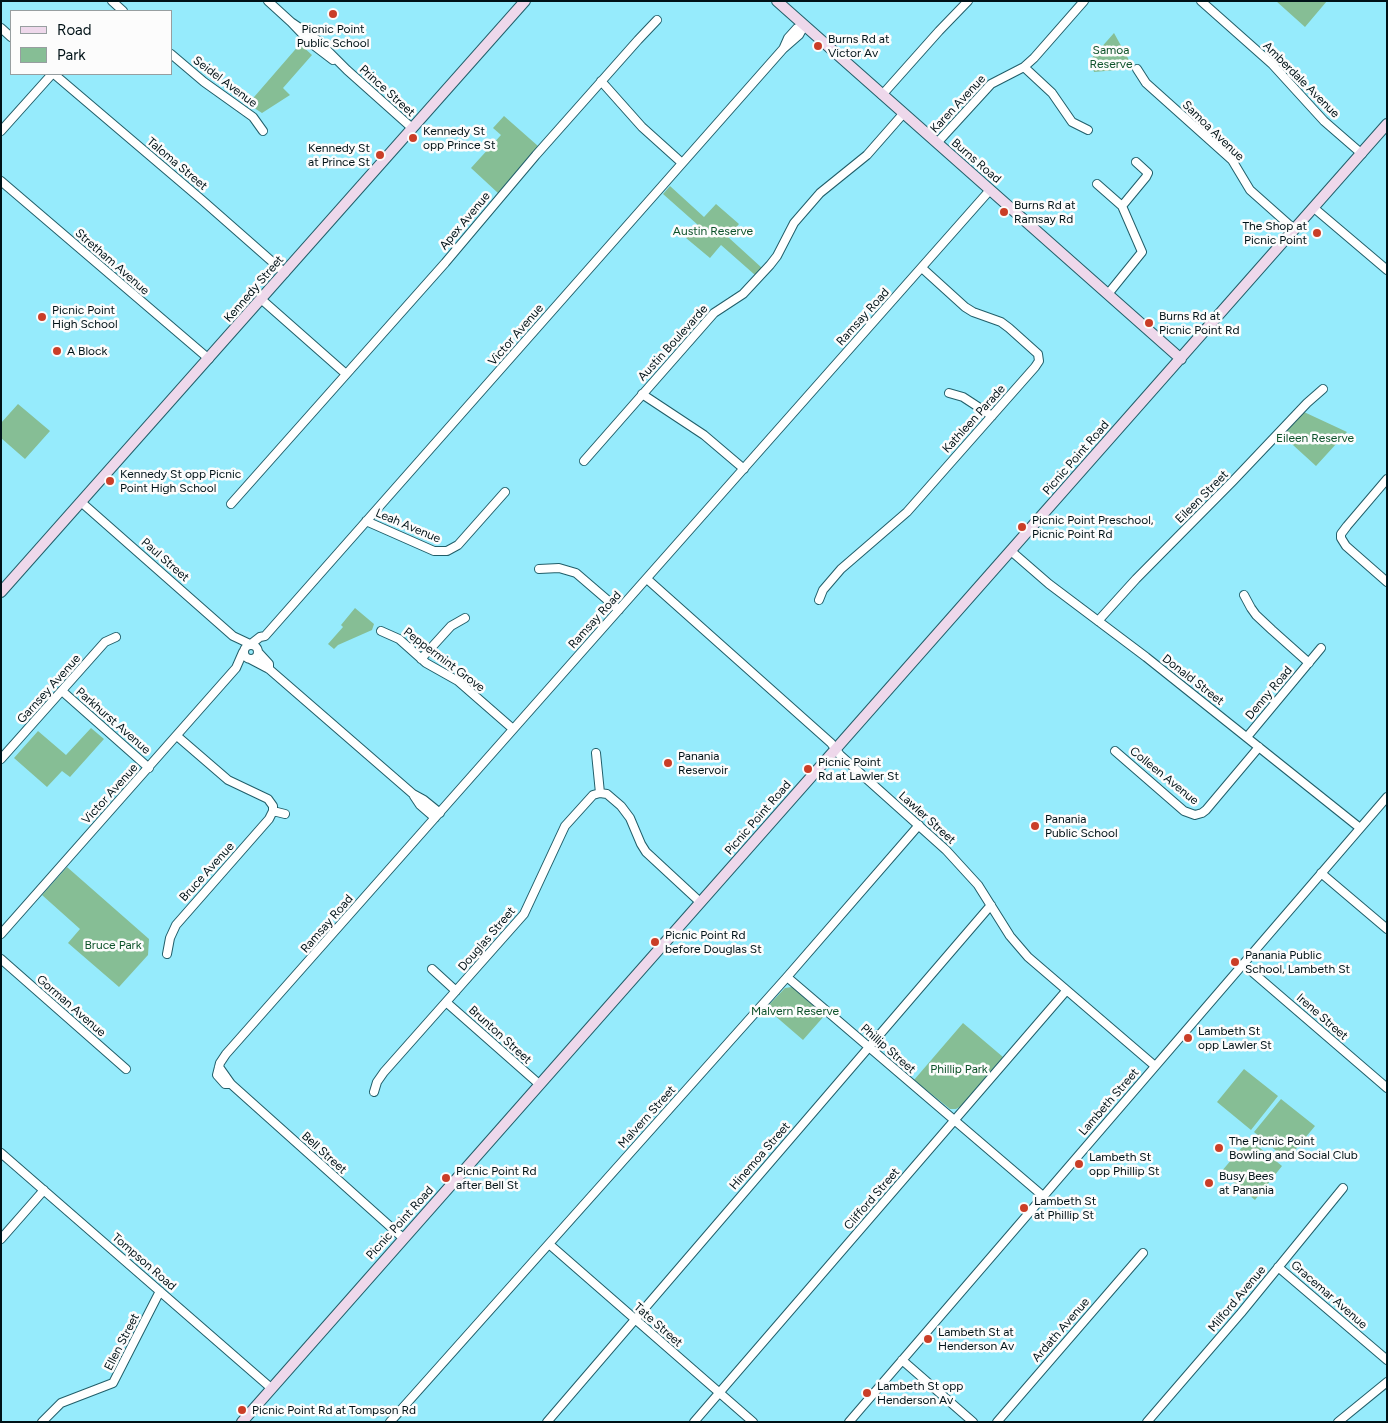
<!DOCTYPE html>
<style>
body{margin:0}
#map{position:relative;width:1388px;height:1423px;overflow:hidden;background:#96ebfc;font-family:Figtree,sans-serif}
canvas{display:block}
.frame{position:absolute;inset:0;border:2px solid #001217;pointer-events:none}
.legend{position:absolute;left:10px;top:10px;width:162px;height:65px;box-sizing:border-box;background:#fcfcfc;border:1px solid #979ea0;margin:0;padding:6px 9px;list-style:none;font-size:15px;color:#001217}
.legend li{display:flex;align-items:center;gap:10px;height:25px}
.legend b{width:25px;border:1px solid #979ea0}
</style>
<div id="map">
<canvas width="1388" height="1423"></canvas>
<div class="frame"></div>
<ul class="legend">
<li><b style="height:6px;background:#eed8eb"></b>Road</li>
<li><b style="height:14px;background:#86be95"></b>Park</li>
</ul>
</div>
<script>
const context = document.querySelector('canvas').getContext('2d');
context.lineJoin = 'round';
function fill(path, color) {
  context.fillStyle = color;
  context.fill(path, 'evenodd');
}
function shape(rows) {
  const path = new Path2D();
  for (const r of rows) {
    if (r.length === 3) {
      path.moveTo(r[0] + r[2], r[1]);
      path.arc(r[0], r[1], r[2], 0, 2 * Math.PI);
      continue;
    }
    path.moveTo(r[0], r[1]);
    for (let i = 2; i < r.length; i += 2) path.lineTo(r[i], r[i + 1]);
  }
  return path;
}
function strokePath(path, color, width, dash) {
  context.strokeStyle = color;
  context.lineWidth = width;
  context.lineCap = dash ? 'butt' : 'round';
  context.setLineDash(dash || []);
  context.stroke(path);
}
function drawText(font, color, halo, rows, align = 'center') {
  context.font = font + ' Figtree,sans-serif';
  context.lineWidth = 5;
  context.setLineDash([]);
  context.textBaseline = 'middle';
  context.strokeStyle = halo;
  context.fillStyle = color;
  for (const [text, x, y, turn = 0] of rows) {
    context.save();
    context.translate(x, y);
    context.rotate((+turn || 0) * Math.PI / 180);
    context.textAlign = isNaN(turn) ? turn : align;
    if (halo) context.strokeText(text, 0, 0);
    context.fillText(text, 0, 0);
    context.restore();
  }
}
fill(shape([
 [1276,1,1327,1,1305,27],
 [1114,33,1130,62,1127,69,1094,72,1091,59],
 [300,44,312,55,283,88,290,95,262,113,248,104],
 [504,116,538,146,498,193,471,168,501,135,493,128],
 [670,186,704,217,716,204,739,224,728,237,762,268,755,275,721,245,710,258,686,238,698,225,663,194],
 [18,404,50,431,25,459,1,438,1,423],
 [1304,412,1347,432,1316,466,1282,435],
 [355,608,374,624,372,630,338,645,334,649,328,644,343,627,341,625],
 [91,728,104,739,70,777,62,771,47,787,14,758,38,731,66,755],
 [67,867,149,939,148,955,119,987,68,943,80,929,42,895],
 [792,987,825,1015,803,1040,766,1008,785,988],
 [963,1023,1003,1057,961,1106,956,1109,950,1109,914,1080],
 [1244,1069,1278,1096,1251,1130,1217,1102],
 [1281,1099,1315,1126,1287,1160,1254,1132],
 [1249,1139,1282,1166,1255,1200,1221,1172]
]), '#86be95');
const street = shape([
 [112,1,123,11],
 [268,1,291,22,312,44,333,60],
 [1201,1,1272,64,1324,121,1362,154],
 [291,22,316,39,347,70,412,128],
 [1,28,11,37],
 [784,47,788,38,797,28,804,26],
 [171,54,204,82,253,117,263,131],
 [1024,67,1052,93,1072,122,1088,130],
 [1137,69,1146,83,1232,160,1250,190,1295,230],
 [54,74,202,200,285,273],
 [601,81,642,127,682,163],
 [882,95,939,31,968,1],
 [1,131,52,74],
 [937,143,991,84,1024,67,1034,58,1084,1],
 [1,181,209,359],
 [1097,184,1122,206],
 [1314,208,1387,270],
 [1108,294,1142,252,1122,206,1146,177,1148,173,1136,162],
 [261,299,346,374],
 [949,393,963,397,992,416],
 [642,394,704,435,744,469],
 [584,461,714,313,743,294,770,265,777,256,794,223,820,193,867,155,903,114],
 [1387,479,1347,526,1341,534,1341,538,1346,546,1387,582],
 [81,502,233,636,250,644],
 [231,504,445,263,536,155,638,40,657,20],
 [366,521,434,551,447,551,458,545,505,492],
 [1011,551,1049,584,1146,657,1360,828],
 [539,569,559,568,576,573,619,610],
 [647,579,831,743,840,755,946,850,978,885,1010,936,1028,957,1155,1066],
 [1244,595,1251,608,1256,615,1272,630,1309,663],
 [819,600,823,590,841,569,907,512,1035,367,1039,361,1038,354,1009,328,1001,322,973,312,965,307,922,268],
 [1098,621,1136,579,1233,481,1307,403,1323,389],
 [381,631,399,639,426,663,458,681,513,729],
 [251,644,260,637,265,636,783,49,799,35,804,26],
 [251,652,7],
 [258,652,269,664,269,669],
 [250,659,269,669,413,794,424,800,440,813],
 [421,659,451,626,465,618],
 [62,691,149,768],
 [1247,737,1321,648],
 [1115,751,1184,811,1195,815,1202,813,1206,810,1259,747],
 [596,753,600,793],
 [1,759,105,642,116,637],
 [414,796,420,805,435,818],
 [273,811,285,814],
 [1321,873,1387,929],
 [1,934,236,668,243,652],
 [167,954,170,938,176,925,269,819,273,811,273,806,268,799,228,780,177,736],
 [1,959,126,1069],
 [1243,964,1387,1088],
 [432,969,456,991],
 [787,977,1043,1196],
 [446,1002,539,1084],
 [219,1067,231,1084,403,1238],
 [231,1084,225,1084,217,1075,220,1063,226,1054,990,190],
 [374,1092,377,1082,384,1072,524,914,565,826,593,795,600,793,607,794,621,806,630,818,641,844,646,852,700,902],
 [1,1153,271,1388],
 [1,1239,44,1190],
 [549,1244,753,1422],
 [1278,1267,1387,1360],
 [902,1360,973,1422],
 [42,1422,61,1403,113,1383,160,1291],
 [390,1422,787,977,919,825],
 [547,1422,991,905],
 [694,1422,1066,991],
 [849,1422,1387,797],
 [997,1422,1143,1253],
 [1147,1422,1241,1313,1343,1188],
 [1338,1422,1387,1382]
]);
const secondary = shape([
 [777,1,1181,359],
 [1,592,525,1],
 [242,1422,1387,124]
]);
strokePath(street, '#215e69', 10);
strokePath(secondary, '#215e69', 12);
strokePath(street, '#fff', 8);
strokePath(secondary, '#eed8eb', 10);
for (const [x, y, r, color] of [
 [333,14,5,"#ca3e27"],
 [818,46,5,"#ca3e27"],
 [413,138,5,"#ca3e27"],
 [380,155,5,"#ca3e27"],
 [1004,212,5,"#ca3e27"],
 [1317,233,5,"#ca3e27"],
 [42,317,5,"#ca3e27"],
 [1149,323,5,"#ca3e27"],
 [57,351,5,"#ca3e27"],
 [110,481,5,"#ca3e27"],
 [1022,527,5,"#ca3e27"],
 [668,763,5,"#ca3e27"],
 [808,769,5,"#ca3e27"],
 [1035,826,5,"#ca3e27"],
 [655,942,5,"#ca3e27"],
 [1235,962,5,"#ca3e27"],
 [1188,1038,5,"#ca3e27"],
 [1219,1148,5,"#ca3e27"],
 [1079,1164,5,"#ca3e27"],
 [446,1178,5,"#ca3e27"],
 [1209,1183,5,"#ca3e27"],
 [1024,1208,5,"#ca3e27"],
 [928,1339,5,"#ca3e27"],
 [867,1393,5,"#ca3e27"],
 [242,1410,5,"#ca3e27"]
]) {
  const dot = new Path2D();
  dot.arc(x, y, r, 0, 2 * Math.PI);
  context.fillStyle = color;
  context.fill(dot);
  strokePath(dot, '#fcfcfc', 2);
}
drawText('12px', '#001217', '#fcfcfc', [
 ["Picnic Point",333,29,"center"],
 ["Public School",333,43,"center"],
 ["Burns Rd at",828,39],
 ["Victor Av",828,53],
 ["Kennedy St",423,131],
 ["opp Prince St",423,145],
 ["Kennedy St",370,148,"right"],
 ["at Prince St",370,162,"right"],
 ["Burns Rd at",1014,205],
 ["Ramsay Rd",1014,219],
 ["The Shop at",1307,226,"right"],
 ["Picnic Point",1307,240,"right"],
 ["Picnic Point",52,310],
 ["High School",52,324],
 ["Burns Rd at",1159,316],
 ["Picnic Point Rd",1159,330],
 ["A Block",67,351],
 ["Kennedy St opp Picnic",120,474],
 ["Point High School",120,488],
 ["Picnic Point Preschool,",1032,520],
 ["Picnic Point Rd",1032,534],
 ["Panania",678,756],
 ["Reservoir",678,770],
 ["Picnic Point",818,762],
 ["Rd at Lawler St",818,776],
 ["Panania",1045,819],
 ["Public School",1045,833],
 ["Picnic Point Rd",665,935],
 ["before Douglas St",665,949],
 ["Panania Public",1245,955],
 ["School, Lambeth St",1245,969],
 ["Lambeth St",1198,1031],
 ["opp Lawler St",1198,1045],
 ["The Picnic Point",1229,1141],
 ["Bowling and Social Club",1229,1155],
 ["Lambeth St",1089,1157],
 ["opp Phillip St",1089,1171],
 ["Picnic Point Rd",456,1171],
 ["after Bell St",456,1185],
 ["Busy Bees",1219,1176],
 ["at Panania",1219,1190],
 ["Lambeth St",1034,1201],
 ["at Phillip St",1034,1215],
 ["Lambeth St at",938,1332],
 ["Henderson Av",938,1346],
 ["Lambeth St opp",877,1386],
 ["Henderson Av",877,1400],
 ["Picnic Point Rd at Tompson Rd",252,1410]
], 'left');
drawText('12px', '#0d522a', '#fcfcfc', [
 ["Samoa",1111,50],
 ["Reserve",1111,64],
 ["Austin Reserve",713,231],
 ["Eileen Reserve",1315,438],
 ["Bruce Park",113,945],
 ["Malvern Reserve",795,1011],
 ["Phillip Park",959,1069]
]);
drawText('12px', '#001217', '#fcfcfc', [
 ["Amberdale Avenue",1301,80,45],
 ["Seidel Avenue",225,82,37],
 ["Prince Street",387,91,42],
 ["Karen Avenue",958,104,-47],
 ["Samoa Avenue",1213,131,44],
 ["Burns Road",976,161,41],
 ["Taloma Street",177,164,40],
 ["Apex Avenue",465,221,-50],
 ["Stretham Avenue",112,262,41],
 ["Kennedy Street",254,289,-49],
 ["Ramsay Road",863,317,-48],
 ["Victor Avenue",516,335,-49],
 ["Austin Boulevarde",673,343,-48],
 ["Kathleen Parade",974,419,-48],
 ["Picnic Point Road",1076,458,-49],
 ["Eileen Street",1202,497,-45],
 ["Leah Avenue",408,526,23],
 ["Paul Street",165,560,41],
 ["Ramsay Road",595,620,-48],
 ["Peppermint Grove",444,660,37],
 ["Donald Street",1193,680,38],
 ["Garnsey Avenue",49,689,-48],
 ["Denny Road",1269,693,-50],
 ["Parkhurst Avenue",113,721,41],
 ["Colleen Avenue",1164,776,39],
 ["Victor Avenue",110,794,-48],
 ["Picnic Point Road",758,818,-49],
 ["Lawler Street",927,818,42],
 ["Bruce Avenue",207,872,-48],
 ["Ramsay Road",327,924,-49],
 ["Douglas Street",487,939,-49],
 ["Gorman Avenue",71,1006,41],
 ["Irene Street",1322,1017,41],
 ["Brunton Street",500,1035,42],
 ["Phillip Street",888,1049,41],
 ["Lambeth Street",1109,1102,-49],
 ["Malvern Street",647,1117,-48],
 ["Bell Street",324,1153,42],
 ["Hinemoa Street",760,1156,-49],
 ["Clifford Street",872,1199,-49],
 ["Picnic Point Road",400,1223,-48],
 ["Tompson Road",144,1262,41],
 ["Gracemar Avenue",1329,1295,41],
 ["Milford Avenue",1237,1299,-50],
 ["Tate Street",658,1325,41],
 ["Ardath Avenue",1061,1330,-49],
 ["Ellen Street",122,1342,-63]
]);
</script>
